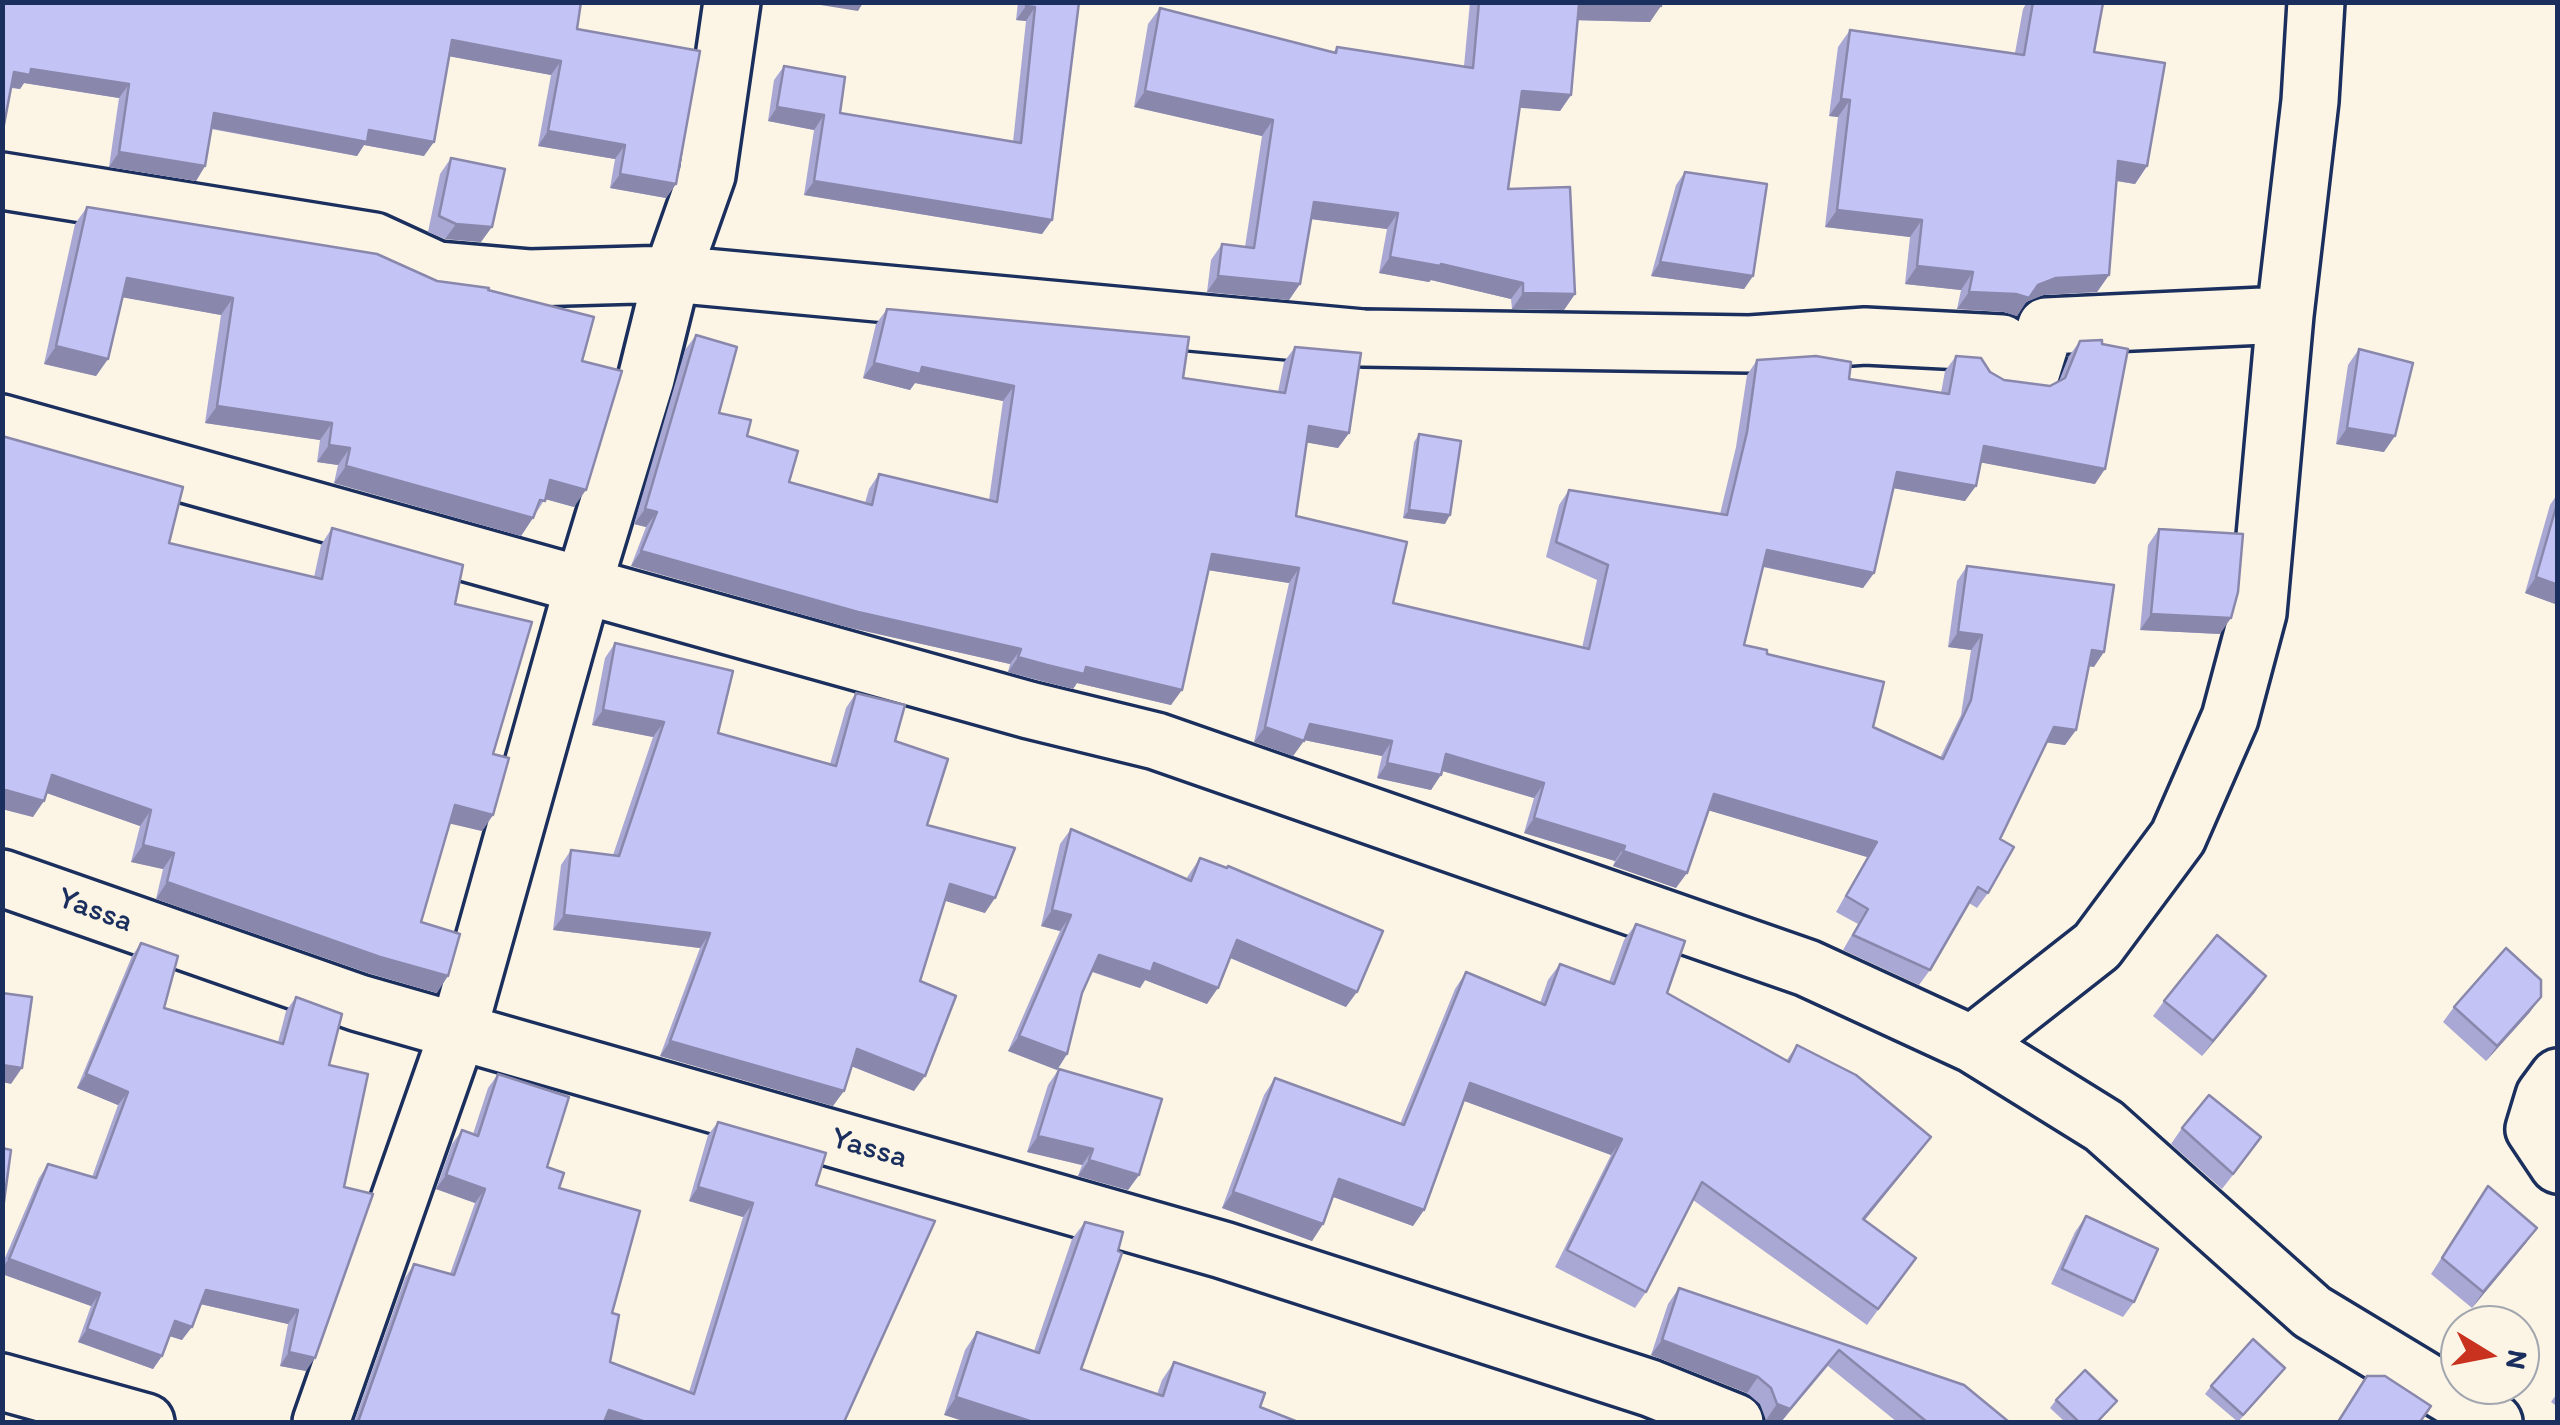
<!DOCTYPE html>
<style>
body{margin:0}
#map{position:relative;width:2560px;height:1425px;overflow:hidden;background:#fcf5e5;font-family:Itim,sans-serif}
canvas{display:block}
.frame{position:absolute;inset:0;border:5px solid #1b2f5e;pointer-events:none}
.north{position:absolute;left:2440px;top:1305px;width:100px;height:100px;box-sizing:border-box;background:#fcf5e5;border:2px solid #a2a6af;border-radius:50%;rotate:100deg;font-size:28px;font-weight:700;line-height:40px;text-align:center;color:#1b2f5e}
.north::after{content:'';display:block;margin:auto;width:35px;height:45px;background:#c8321e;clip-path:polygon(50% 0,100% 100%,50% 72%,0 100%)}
</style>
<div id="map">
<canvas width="2560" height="1425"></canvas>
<div class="frame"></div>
<div class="north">N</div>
</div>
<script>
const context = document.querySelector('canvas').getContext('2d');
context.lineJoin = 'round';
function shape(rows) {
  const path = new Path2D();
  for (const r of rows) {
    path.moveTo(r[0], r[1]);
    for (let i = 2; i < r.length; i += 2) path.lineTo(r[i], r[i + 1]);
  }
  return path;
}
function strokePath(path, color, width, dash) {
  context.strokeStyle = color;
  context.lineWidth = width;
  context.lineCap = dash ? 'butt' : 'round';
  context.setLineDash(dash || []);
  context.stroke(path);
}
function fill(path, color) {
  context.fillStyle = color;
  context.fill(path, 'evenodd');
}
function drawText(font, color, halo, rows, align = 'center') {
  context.font = font + ' Itim,sans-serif';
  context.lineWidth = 8;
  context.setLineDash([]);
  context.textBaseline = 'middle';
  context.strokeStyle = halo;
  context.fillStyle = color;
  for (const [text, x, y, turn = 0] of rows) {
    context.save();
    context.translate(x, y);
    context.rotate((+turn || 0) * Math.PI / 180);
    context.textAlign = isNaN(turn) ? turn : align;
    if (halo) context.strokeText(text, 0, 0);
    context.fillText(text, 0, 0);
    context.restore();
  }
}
const street = shape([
 [2,181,374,241,437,270,529,278,672,274,1363,338,1750,344,1865,336,2002,343,2000,364,2032,371,2046,326,2285,315],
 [2,423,1029,710,1156,741,1807,968,1972,1044,2104,1126,2312,1312,2494,1422],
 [2,878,359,1003,1223,1250,1650,1388,1735,1422],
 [1972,1044,2097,946,2178,837,2230,718,2258,613,2285,315,2310,101,2316,2],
 [2558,1077,2544,1096,2534,1129,2558,1165],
 [2,1382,146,1422],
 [321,1422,458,1032,583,586,646,379,672,274,707,175,732,2]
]);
strokePath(street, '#1b2f5e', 62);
strokePath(street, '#fcf5e5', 55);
fill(shape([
 [2,2,577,29,676,184,666,198,610,188,615,159,538,146,551,75,449,56,424,156,364,145,357,156,211,129,205,166,196,181,109,167,119,98,24,83,20,89,11,88],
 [1018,2,1079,2,1052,220,1042,234,804,195,814,130,768,121,774,80,784,66,840,113,1013,142,1026,21,1016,20],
 [1470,2,1661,2,1650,22,1578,20,1571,95,1560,111,1519,107,1508,189,1575,294,1564,310,1512,309,1511,299,1431,280,1429,282,1379,273,1387,229,1311,219,1300,284,1289,300,1207,292,1211,260,1222,244,1245,247,1262,136,1134,107,1148,24,1160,8,1333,53,1337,47,1464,66],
 [2027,2,2098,2,2094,52,2147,166,2135,184,2116,181,2109,275,2097,292,2043,295,2026,302,2017,316,2004,312,1957,309,1961,290,1905,284,1910,237,1825,227,1838,117,1829,116,1838,47,1850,30,2015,53,2023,9],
 [451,158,481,242,445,239,428,232,440,174],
 [1685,172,1753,276,1744,289,1651,276,1676,185],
 [87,207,437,281,488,290,582,361,574,507,545,499,521,536,334,483,338,465,317,462,320,440,205,423,221,315,123,297,108,359,96,376,44,364,75,224],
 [887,309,1183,378,1278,392,1284,362,1295,347,1349,433,1338,448,1306,442,1296,516,1393,603,1582,648,1597,580,1546,557,1559,505,1569,490,1720,514,1736,447,1747,375,1757,360,1849,379,1941,393,1945,371,1956,356,2004,380,2050,386,2059,381,2069,356,2080,341,2095,484,1980,462,1965,501,1893,488,1874,573,1863,588,1763,567,1744,645,1767,654,1873,727,1940,758,1961,715,1971,650,1948,647,1957,581,1967,566,2094,667,2089,666,2076,730,2065,745,2047,742,2000,839,1988,893,1977,908,1969,903,1930,970,1919,985,1843,950,1858,924,1836,912,1867,857,1708,810,1676,888,1613,866,1615,861,1524,833,1534,798,1442,771,1431,790,1377,778,1382,756,1304,740,1293,756,1254,742,1289,583,1208,570,1171,705,1077,683,1073,689,1037,680,1008,672,1010,664,847,627,631,566,646,527,634,524,685,350,696,335,719,413,747,436,789,482,865,503,869,489,879,474,989,500,1003,401,915,383,910,390,863,378,876,324],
 [2359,349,2384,452,2336,444,2348,365],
 [1419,434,1445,524,1403,518,1414,442],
 [2,436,169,543,314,577,321,545,332,528,455,604,493,754,493,815,482,831,450,823,421,922,437,993,368,973,156,899,163,869,131,862,140,826,47,793,33,817,2,809],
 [2558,493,2558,605,2525,593,2550,505],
 [2159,529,2220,634,2140,630,2148,545],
 [615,643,718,733,830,764,846,708,856,693,895,741,927,825,985,913,944,900,920,981,914,1091,851,1066,833,1106,660,1056,700,948,553,930,561,865,571,850,613,855,653,737,592,725,605,658],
 [1071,829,1186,879,1200,858,1346,1007,1230,958,1207,1004,1145,980,1140,988,1092,972,1082,993,1067,1054,1057,1070,1008,1051,1060,931,1041,926,1060,844],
 [1636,924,1667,993,1786,1061,1797,1045,1919,1153,1865,1220,1916,1258,1867,1325,1693,1200,1646,1292,1635,1308,1555,1267,1611,1155,1464,1101,1424,1210,1413,1226,1333,1197,1323,1224,1312,1241,1222,1208,1264,1095,1275,1078,1400,1124,1455,989,1466,972,1540,1003,1548,980,1560,964,1609,982,1624,940],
 [141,943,164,1008,278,1042,286,1011,296,997,329,1065,306,1371,280,1366,288,1324,200,1304,182,1340,170,1336,162,1356,153,1369,78,1342,91,1306,2,1274,2,1265,39,1178,48,1164,92,1177,118,1105,77,1088,132,956],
 [2255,992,2202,1056,2153,1016,2164,1001],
 [2454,1007,2530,1012,2486,1061,2443,1022],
 [1059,1069,1139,1175,1128,1190,1078,1176,1082,1165,1027,1152,1048,1085],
 [498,1074,559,1188,612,1313,610,1362,689,1392,743,1217,689,1201,708,1135,718,1122,816,1185,844,1422,354,1422,405,1278,414,1264,450,1274,475,1203,436,1189,452,1144,462,1130,473,1134,488,1088],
 [2182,1128,2250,1153,2222,1189,2171,1144],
 [2488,1186,2526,1243,2472,1308,2431,1274],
 [2086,1216,2134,1302,2123,1317,2051,1284,2075,1232],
 [1085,1222,1081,1369,1157,1394,1162,1380,1174,1362,1265,1393,944,1415,965,1350,977,1332,1034,1351,1072,1239],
 [1679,1288,1964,1385,2009,1422,1897,1422,1828,1366,1781,1422,1773,1422,1766,1420,1760,1404,1747,1393,1651,1355,1668,1304],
 [2279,1376,2238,1422,2205,1394,2211,1386],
 [2558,1392,2558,1407,2551,1402],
 [2056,1400,2117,1401,2099,1422,2065,1422,2050,1408]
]), '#a9a8d4');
fill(shape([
 [802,2,858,2,863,3,858,11],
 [1579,4,1661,6,1650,22,1568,20],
 [1026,6,1035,7,1026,21,1016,20],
 [452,40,561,61,551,75,442,55],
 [31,69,129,84,119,98,24,83,20,89,4,86,14,72],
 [1145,91,1273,120,1262,136,1134,107],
 [1522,91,1571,95,1560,111,1510,107],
 [1841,99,1850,100,1838,117,1829,116],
 [777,107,824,115,814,130,768,121],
 [214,113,369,130,434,142,424,156,364,145,357,156,204,127],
 [548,131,625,145,615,159,538,146],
 [119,152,205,166,196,181,109,167],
 [2118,161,2147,166,2135,184,2106,179],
 [620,174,676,184,666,198,610,188],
 [814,181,1052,220,1042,234,804,195],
 [1314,202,1398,213,1387,229,1303,218],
 [1837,210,1922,220,1910,237,1825,227],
 [456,224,492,227,481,242,445,239],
 [1390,257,1441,264,1523,283,1511,299,1431,280,1429,282,1379,273],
 [1660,262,1753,276,1744,289,1651,276],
 [1917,266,1973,272,1961,290,1905,284],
 [2109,275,2097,292,2043,295,2026,302,2017,316,2004,312,1957,309,1969,292,2038,285,2056,278],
 [1218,276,1300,284,1289,300,1207,292],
 [127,278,233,298,221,315,115,296],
 [1523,293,1575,294,1564,310,1512,309],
 [56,346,108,359,96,376,44,364],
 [874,363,922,367,1014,386,1003,401,915,383,910,390,863,378],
 [217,406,332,423,320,440,205,423],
 [1309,426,1349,433,1338,448,1298,441],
 [2347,428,2395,436,2384,452,2336,444],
 [329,445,350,448,338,465,317,462],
 [1984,446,2105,469,2095,484,1973,461],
 [346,466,533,518,521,536,334,483],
 [1897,472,1976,486,1965,501,1887,487],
 [550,480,586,490,574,507,538,497],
 [645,509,657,512,646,527,634,524],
 [1409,510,1450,515,1445,524,1403,518],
 [1767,550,1874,573,1863,588,1756,565],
 [641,551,1021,649,1010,664,847,627,631,566],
 [1212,554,1299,568,1289,583,1201,569],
 [2536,577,2558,585,2558,605,2525,593],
 [2151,614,2231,618,2220,634,2140,630],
 [1958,632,1982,635,1971,650,1948,647],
 [2092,650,2104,652,2094,667,2081,665],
 [1018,657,1086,667,1182,690,1171,705,1077,683,1073,689,1008,672],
 [603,710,664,722,653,737,592,725],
 [1310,724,1392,741,1382,756,1299,739],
 [1265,727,1304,741,1293,756,1254,742],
 [2054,727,2076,730,2065,745,2043,742],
 [1446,754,1544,783,1534,798,1436,769],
 [1387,763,1441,775,1431,790,1377,778],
 [52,775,151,810,140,826,41,791],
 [2,789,44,801,33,817,2,809],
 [1714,794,1877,842,1867,857,1704,809],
 [455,805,493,815,482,831,443,822],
 [1534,818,1625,846,1615,861,1524,833],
 [143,845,174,853,163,869,131,862],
 [1623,851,1687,873,1676,888,1613,866],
 [167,882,448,976,437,993,368,973,156,899],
 [950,884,995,898,985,913,939,899],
 [1052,910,1071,915,1060,931,1041,926],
 [564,915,710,933,700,948,553,930],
 [1237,940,1357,992,1346,1007,1226,956],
 [1099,955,1154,963,1218,988,1207,1004,1145,980,1140,988,1088,970],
 [2266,976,2255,992,2202,1056,2213,1041],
 [2541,997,2530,1012,2486,1061,2497,1046],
 [1019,1036,1067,1054,1057,1070,1008,1051],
 [670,1041,844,1091,833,1106,660,1056],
 [857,1049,925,1076,914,1091,846,1064],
 [2,1065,22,1068,11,1084,2,1082],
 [86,1074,128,1092,118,1105,77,1088],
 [1470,1083,1622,1139,1611,1155,1459,1099],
 [1038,1136,1093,1149,1082,1165,1027,1152],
 [1931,1137,1919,1153,1852,1235,1863,1219],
 [1089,1160,1139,1175,1128,1190,1078,1176],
 [446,1175,485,1189,475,1203,436,1189],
 [1339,1179,1424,1210,1413,1226,1328,1195],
 [698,1187,753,1203,743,1217,689,1201],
 [1233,1192,1323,1224,1312,1241,1222,1208],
 [2537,1228,2526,1243,2472,1308,2483,1292],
 [9,1259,100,1293,91,1306,2,1274,2,1268],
 [206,1290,298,1310,288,1324,196,1303],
 [175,1321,192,1327,182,1340,166,1335],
 [87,1329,162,1356,153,1369,78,1342],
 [1662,1340,1758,1377,1747,1393,1651,1355],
 [1839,1350,1781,1422,1773,1422,1766,1420,1777,1404],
 [289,1352,315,1358,306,1371,280,1366],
 [956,1397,1033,1422,966,1422,944,1415],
 [609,1410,646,1422,600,1422]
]), '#8988ac');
const building = shape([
 [2,2,581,2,577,29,700,51,676,184,620,174,625,145,548,131,561,61,452,40,434,142,369,130,367,142,214,113,205,166,119,152,129,84,31,69,30,75,14,72,2,135,2,2],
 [1026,2,1079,2,1052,220,814,181,824,115,777,107,784,66,845,77,840,113,1021,143,1035,7,1026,6,1026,2],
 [1479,2,1661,2,1661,6,1579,4,1571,95,1522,91,1508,189,1570,187,1575,294,1523,293,1523,283,1441,264,1440,266,1390,257,1398,213,1314,202,1300,284,1218,276,1222,244,1254,248,1273,120,1145,91,1160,8,1336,53,1337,47,1473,68,1479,2],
 [2033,2,2103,3,2094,52,2165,63,2147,166,2118,161,2109,275,2056,278,2038,285,2029,298,2016,294,1969,292,1973,272,1917,266,1922,220,1837,210,1850,100,1841,99,1850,30,2024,55,2033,2],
 [451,158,505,169,492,227,456,224,439,216,451,158],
 [1685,172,1767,184,1753,276,1660,262,1685,172],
 [87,207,377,254,437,281,489,288,488,290,594,317,582,361,622,371,586,490,550,480,545,501,540,500,533,518,346,466,350,448,329,445,332,423,217,406,233,298,127,278,108,359,56,346,87,207],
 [887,309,1189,337,1183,378,1285,393,1295,347,1361,353,1349,433,1309,426,1296,516,1407,542,1393,603,1589,649,1608,565,1556,542,1569,490,1727,515,1747,432,1757,360,1816,356,1851,362,1849,379,1949,394,1956,356,1981,358,1990,372,2004,380,2050,386,2065,378,2080,341,2102,340,2102,344,2128,349,2105,469,1984,446,1976,486,1897,472,1874,573,1767,550,1744,645,1767,650,1767,654,1884,682,1873,727,1943,759,1971,700,1982,635,1958,632,1967,566,2114,585,2104,652,2092,650,2076,730,2054,727,2000,839,2014,847,1988,893,1978,887,1930,970,1853,935,1868,909,1846,896,1877,842,1714,794,1687,873,1623,851,1625,846,1534,818,1544,783,1446,754,1441,775,1387,763,1392,741,1310,724,1304,741,1265,727,1299,568,1212,554,1182,690,1086,667,1084,674,1047,665,1018,657,1021,649,858,612,641,551,657,512,645,509,696,335,737,347,719,413,751,420,747,436,798,451,789,482,872,505,879,474,997,502,1014,386,922,367,920,374,874,363,887,309],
 [2359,349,2413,363,2395,436,2347,428,2359,349],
 [1419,434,1461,441,1450,515,1409,510,1419,434],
 [2,436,183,487,169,543,322,579,332,528,463,565,455,604,532,622,493,754,509,758,493,815,455,805,421,922,460,934,448,976,380,957,167,882,174,853,143,845,151,810,52,775,44,801,2,789,2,436],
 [2558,500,2558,585,2536,577,2558,500],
 [2159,529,2243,534,2238,592,2231,618,2151,614,2159,529],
 [615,643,733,671,718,733,836,766,856,693,905,705,895,741,948,759,927,825,1015,848,995,898,950,884,920,981,956,996,925,1076,857,1049,844,1091,670,1041,710,933,564,915,571,850,619,856,664,722,603,710,615,643],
 [1071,829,1191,881,1200,858,1227,868,1228,866,1383,931,1357,992,1237,940,1218,988,1154,963,1151,972,1099,955,1082,993,1067,1054,1019,1036,1071,915,1052,910,1071,829],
 [1636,924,1685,941,1667,993,1789,1062,1797,1045,1856,1075,1931,1137,1863,1219,1916,1258,1878,1309,1702,1182,1646,1292,1567,1250,1622,1139,1470,1083,1424,1210,1339,1179,1323,1224,1233,1192,1275,1078,1404,1125,1466,972,1545,1005,1560,964,1614,984,1636,924],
 [2217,935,2266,976,2213,1041,2164,1001,2217,935],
 [141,943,178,956,164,1008,283,1044,296,997,342,1014,329,1065,368,1074,344,1187,373,1194,315,1358,289,1352,298,1310,206,1290,192,1327,175,1321,162,1356,87,1329,100,1293,9,1259,48,1164,96,1178,128,1092,86,1074,141,943],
 [2506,948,2541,980,2541,997,2497,1046,2454,1007,2506,948],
 [2,993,32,997,22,1068,2,1065,2,993],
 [1059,1069,1162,1099,1139,1175,1089,1160,1093,1149,1038,1136,1059,1069],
 [498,1074,569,1097,547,1167,564,1173,559,1188,640,1211,612,1313,619,1315,610,1362,694,1394,753,1203,698,1187,718,1122,826,1153,816,1185,935,1221,844,1422,646,1422,609,1410,604,1422,358,1422,414,1264,454,1275,485,1189,446,1175,462,1130,478,1136,498,1074],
 [2209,1095,2261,1137,2233,1174,2182,1128,2209,1095],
 [2,1148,11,1150,3,1209,2,1209,2,1148],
 [2488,1186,2537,1228,2483,1292,2442,1258,2488,1186],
 [2086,1216,2158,1249,2134,1302,2062,1269,2086,1216],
 [1085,1222,1123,1232,1118,1251,1122,1253,1081,1369,1163,1396,1174,1362,1265,1393,1260,1407,1298,1422,1033,1422,956,1397,977,1332,1039,1353,1085,1222],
 [1679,1288,1964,1385,2009,1422,1927,1422,1839,1350,1790,1409,1777,1404,1771,1388,1758,1377,1662,1340,1679,1288],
 [2253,1339,2285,1368,2243,1415,2211,1386,2253,1339],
 [2085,1370,2117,1401,2097,1422,2079,1422,2056,1400,2085,1370],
 [2367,1376,2385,1376,2431,1406,2420,1422,2338,1422,2367,1376]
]);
fill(building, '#c4c3f6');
strokePath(building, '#8988ac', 2.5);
drawText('32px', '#1b2f5e', '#fcf5e5', [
 ["Yassa",95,911,20],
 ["Yassa",869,1149,16]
]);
</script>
